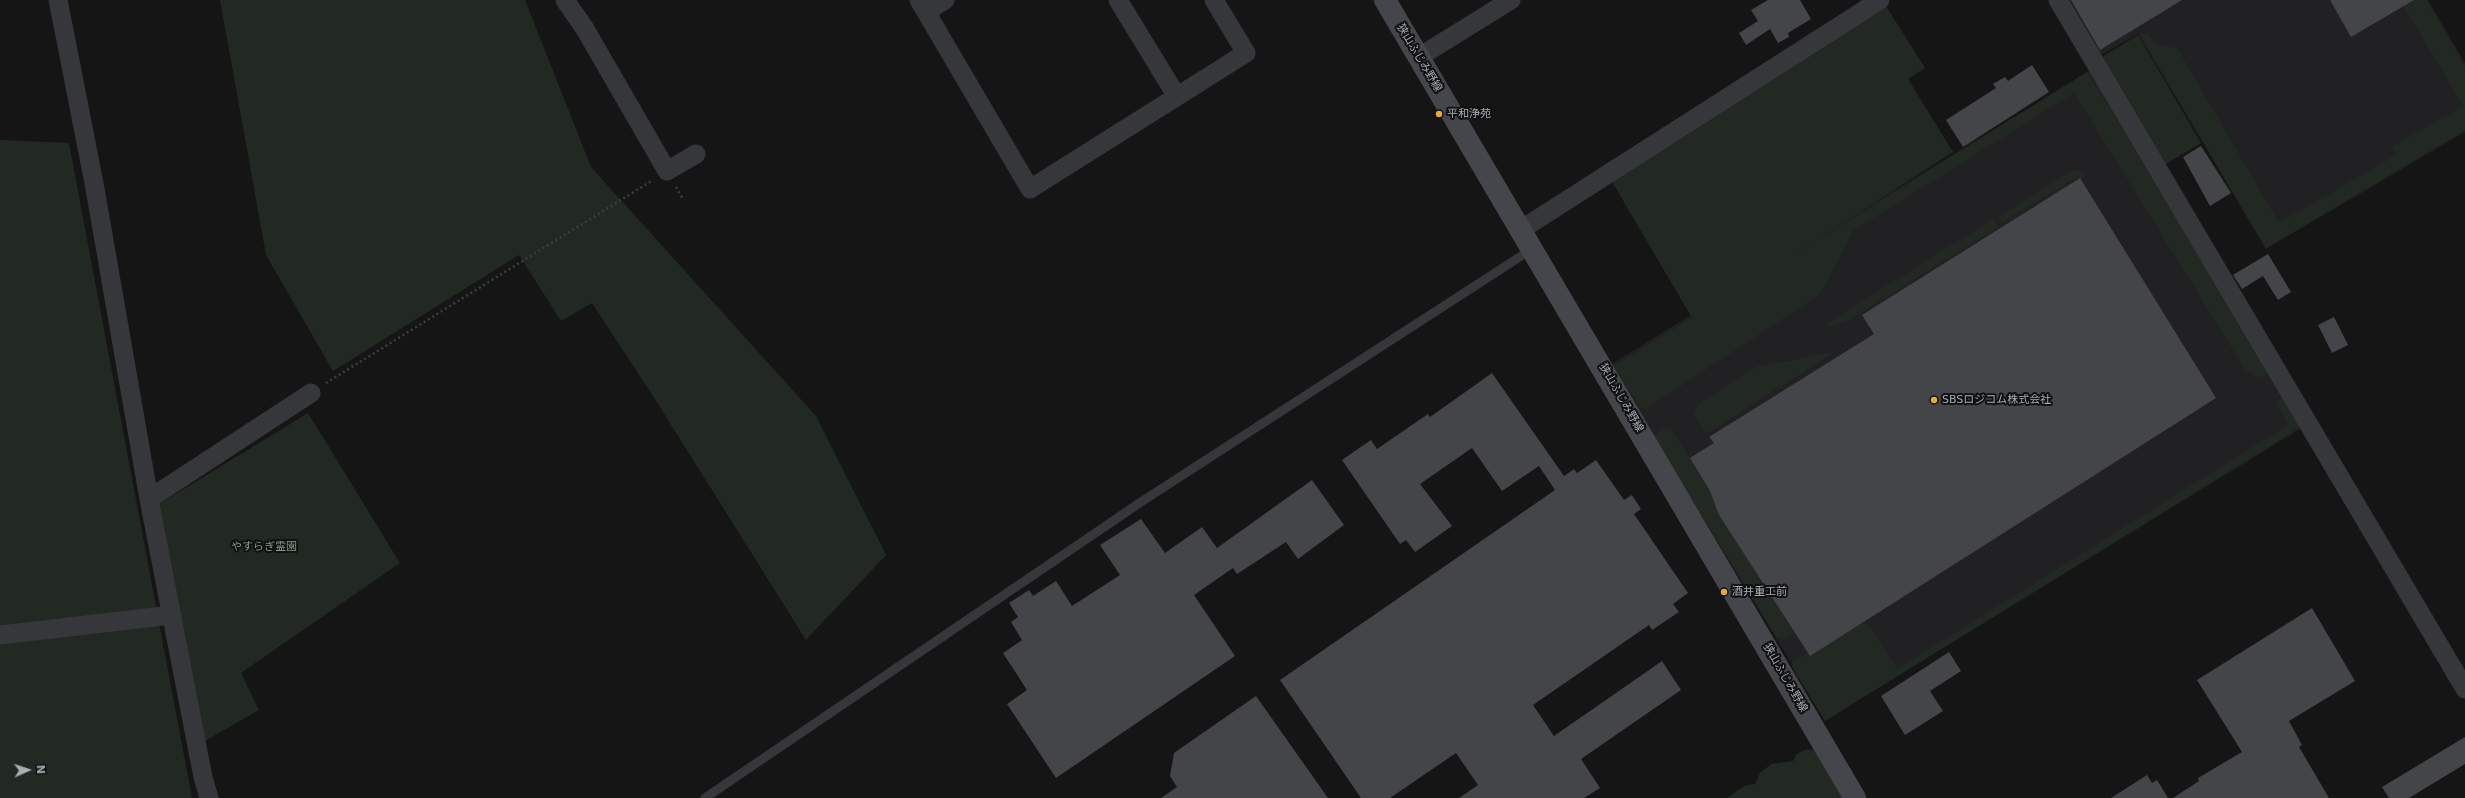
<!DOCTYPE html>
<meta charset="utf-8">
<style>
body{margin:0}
#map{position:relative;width:2465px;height:798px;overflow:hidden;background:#151516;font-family:"DejaVu Sans",sans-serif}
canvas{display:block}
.north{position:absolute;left:8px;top:750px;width:40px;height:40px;-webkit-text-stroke:3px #101011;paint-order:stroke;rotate:87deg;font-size:11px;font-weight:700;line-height:16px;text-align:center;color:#a7acb5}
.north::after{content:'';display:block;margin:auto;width:14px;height:18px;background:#a7acb5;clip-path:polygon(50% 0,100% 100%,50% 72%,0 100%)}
</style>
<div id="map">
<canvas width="2465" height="798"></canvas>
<div class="north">N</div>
</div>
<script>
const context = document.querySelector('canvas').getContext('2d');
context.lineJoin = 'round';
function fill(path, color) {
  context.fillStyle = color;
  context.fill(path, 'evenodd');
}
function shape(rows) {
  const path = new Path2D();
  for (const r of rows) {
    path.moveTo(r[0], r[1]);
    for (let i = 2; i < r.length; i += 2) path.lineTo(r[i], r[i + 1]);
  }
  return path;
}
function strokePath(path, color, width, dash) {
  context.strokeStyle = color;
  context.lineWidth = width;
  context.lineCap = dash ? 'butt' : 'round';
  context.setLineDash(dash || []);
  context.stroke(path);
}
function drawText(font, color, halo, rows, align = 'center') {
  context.font = font + ' "DejaVu Sans","Noto Sans JP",sans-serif';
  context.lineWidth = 4;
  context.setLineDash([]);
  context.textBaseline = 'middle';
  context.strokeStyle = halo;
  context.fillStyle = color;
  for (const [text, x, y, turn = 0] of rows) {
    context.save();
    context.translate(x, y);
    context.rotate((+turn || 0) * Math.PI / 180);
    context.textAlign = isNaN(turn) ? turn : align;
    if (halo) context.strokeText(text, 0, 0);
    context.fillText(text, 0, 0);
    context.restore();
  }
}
fill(shape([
 [2067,0,2428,0,2465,63,2465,132,2266,249,2138,34,2099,56],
 [2089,71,2305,426,1826,720,1610,365]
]), '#212123');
fill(shape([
 [220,0,525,0,591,167,816,416,886,555,806,640,653,396,592,303,561,321,519,255,333,371,266,255],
 [2400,0,2426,0,2465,66,2465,130,2266,248,2139,33,2149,35,2154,44,2177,48,2279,223,2396,155,2392,147,2463,106],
 [1886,6,1925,68,1908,79,1953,152,1789,258,2087,72,2271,370,2259,378,2245,369,2074,93,1854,230,1820,294,1646,409,1640,407,1614,366,1692,318,1611,180],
 [2138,35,2201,143,2161,167,2099,59],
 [0,140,69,143,192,798,0,798],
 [2073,170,2084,173,2086,176,2081,179,2079,176,2002,223,1998,217],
 [1993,219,1998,227,1864,311,1849,320,1828,327,1826,324],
 [1835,352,1706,434,1694,415,1698,404,1756,367],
 [2282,398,2285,399,2302,426,1825,721,1792,667,1793,662,1857,622,1869,625,1897,669,2288,425,2275,402],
 [308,413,400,563,241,673,259,710,205,741,159,504],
 [1665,428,1671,429,1710,491,1719,515,1795,633,1784,639,1782,636,1777,638,1653,436],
 [1806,749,1818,751,1849,798,1727,798,1744,786,1755,784,1760,773,1771,764,1793,761,1797,754]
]), '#212922');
fill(shape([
 [1768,0,1800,0,1811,19,1788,33,1789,37,1778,43,1770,29,1746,45,1739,33,1758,21,1751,10],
 [2071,0,2182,0,2100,50],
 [2330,0,2414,0,2351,37],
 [2032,65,2049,92,1963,147,1946,120,1996,88,1993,84,2005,77,2008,81],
 [2201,146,2231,193,2210,206,2183,157],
 [2080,178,2216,398,1810,656,1719,515,1710,491,1690,458,1714,443,1709,437,1874,334,1862,315],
 [2268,254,2291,292,2278,300,2263,276,2242,289,2233,275],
 [2334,317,2348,345,2332,353,2318,325],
 [1492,373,1564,476,1574,469,1577,473,1596,460,1624,500,1632,495,1641,509,1634,514,1688,593,1673,604,1679,612,1652,630,1649,625,1533,705,1554,736,1662,661,1681,690,1581,759,1600,788,1584,798,1459,798,1478,785,1456,753,1390,798,1361,798,1280,680,1555,490,1539,466,1502,491,1472,448,1420,484,1452,526,1415,552,1406,540,1400,544,1342,460,1371,440,1377,449,1428,414,1430,417],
 [1312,480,1344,525,1298,559,1286,542,1237,574,1233,568,1194,595,1235,656,1056,778,1007,704,1027,690,1003,653,1022,640,1011,622,1018,617,1009,603,1029,590,1033,596,1056,581,1072,606,1120,575,1100,545,1141,519,1165,553,1202,527,1217,548],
 [2312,608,2355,681,2289,721,2302,745,2299,747,2329,798,2173,798,2199,781,2198,778,2242,752,2197,680],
 [1949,652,1961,671,1930,691,1943,711,1905,735,1881,696],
 [1256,696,1328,798,1161,798,1177,787,1170,776,1174,753],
 [2465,737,2465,764,2409,798,2389,798,2382,787],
 [2147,775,2152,783,2157,780,2168,798,2111,798]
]), '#444549');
strokePath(shape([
 [676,187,683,199],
 [326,383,653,180]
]), '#3c3e42', 2.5, [2, 3]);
strokePath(shape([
 [705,798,1141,502,1532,249]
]), '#36373b', 9);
strokePath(shape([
 [58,0,94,183,149,499,203,777,209,798],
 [565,0,585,29,667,171,696,154],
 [919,0,1030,189,1246,53,1214,0],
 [1118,0,1176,95],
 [2058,0,2465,689],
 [926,12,945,0],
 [1419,57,1511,0],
 [1522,229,1880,0],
 [149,499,311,393],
 [0,635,172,615]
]), '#36373b', 19);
strokePath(shape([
 [1385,0,1855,798]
]), '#44464b', 22);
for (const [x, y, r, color] of [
 [1439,114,4,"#e4a93f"],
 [1934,400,4,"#e4a93f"],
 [1724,592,4,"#e4a93f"]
]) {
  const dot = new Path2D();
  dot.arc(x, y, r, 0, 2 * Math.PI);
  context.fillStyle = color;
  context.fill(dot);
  strokePath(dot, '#101011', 1.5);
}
drawText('11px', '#a7acb5', '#101011', [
 ["狭山ふじみ野線",1419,58,59],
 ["狭山ふじみ野線",1621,398,60],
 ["狭山ふじみ野線",1785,678,60]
]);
drawText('11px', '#a7acb5', '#101011', [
 ["平和浄苑",1447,114],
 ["SBSロジコム株式会社",1942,400],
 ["酒井重工前",1732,592]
], 'left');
drawText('11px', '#809f81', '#101011', [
 ["やすらぎ霊園",264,547]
]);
</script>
